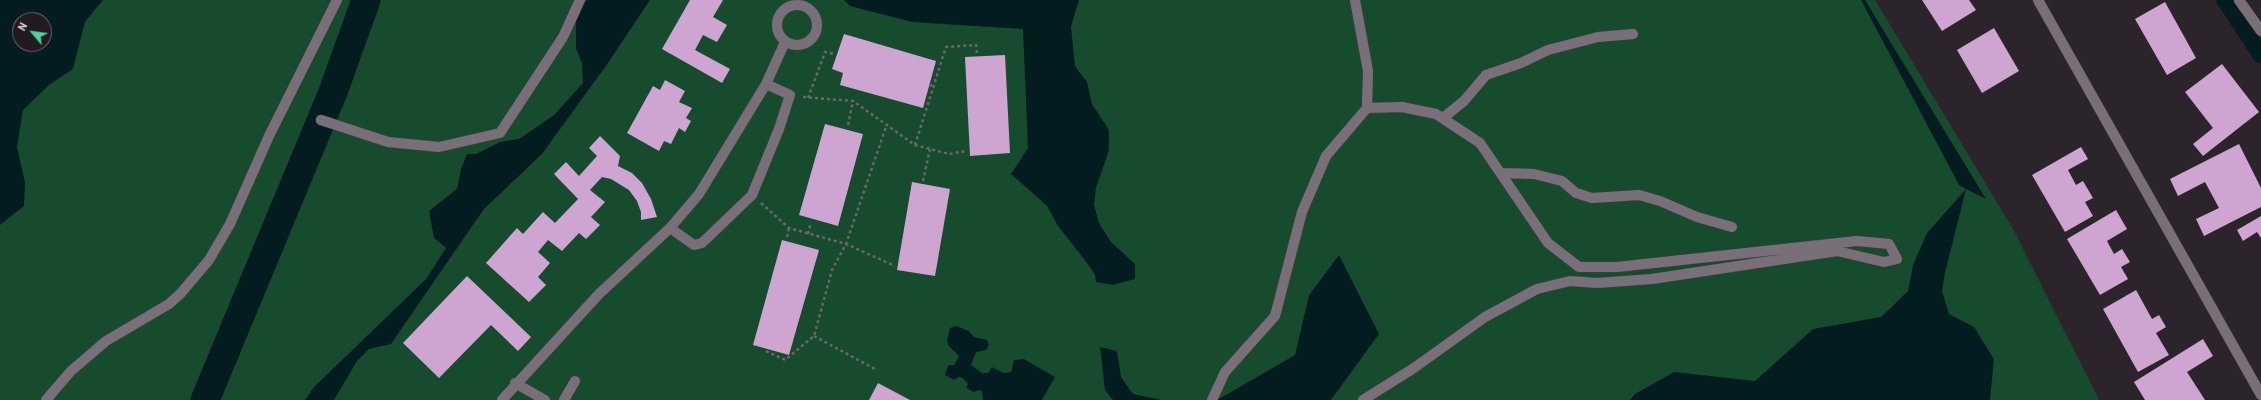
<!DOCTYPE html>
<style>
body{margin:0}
#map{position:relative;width:2261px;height:400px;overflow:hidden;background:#2c242b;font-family:"PT Sans",sans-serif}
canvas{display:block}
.north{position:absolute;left:12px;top:12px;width:40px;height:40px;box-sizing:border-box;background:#221a21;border:1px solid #6f686f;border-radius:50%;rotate:299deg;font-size:11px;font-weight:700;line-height:16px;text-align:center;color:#e3dee3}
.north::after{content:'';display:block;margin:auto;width:14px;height:18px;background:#47d49e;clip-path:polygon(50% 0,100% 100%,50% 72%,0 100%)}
</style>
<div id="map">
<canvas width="2261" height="400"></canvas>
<div class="north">N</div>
</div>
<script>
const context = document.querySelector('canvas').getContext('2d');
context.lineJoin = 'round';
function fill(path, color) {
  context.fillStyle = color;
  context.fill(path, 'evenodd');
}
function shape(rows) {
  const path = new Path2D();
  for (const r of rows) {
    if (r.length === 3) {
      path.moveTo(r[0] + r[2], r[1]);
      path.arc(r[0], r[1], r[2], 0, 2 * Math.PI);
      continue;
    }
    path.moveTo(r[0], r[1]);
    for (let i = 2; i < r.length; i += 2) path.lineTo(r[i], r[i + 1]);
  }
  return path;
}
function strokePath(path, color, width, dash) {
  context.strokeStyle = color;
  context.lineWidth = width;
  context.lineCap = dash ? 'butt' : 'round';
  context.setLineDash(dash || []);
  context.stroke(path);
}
fill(shape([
 [0,0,1875,0,2013,229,2099,400,0,400],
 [20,20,44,20,44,44,20,44]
]), '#164c2d');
fill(shape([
 [0,0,103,0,85,22,73,69,49,85,23,110,17,147,25,182,24,206,0,225],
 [20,20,44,20,44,44,20,44],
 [588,0,650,0,608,63,542,154,484,209,391,344,369,349,357,361,334,400,305,400,314,387,426,279,446,248,434,238,429,211,457,189,461,169,467,154,476,154,500,142,519,139,554,115,583,83,582,63,576,49,576,14,583,2],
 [844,0,1079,0,1071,27,1075,66,1087,82,1092,104,1109,130,1109,150,1096,188,1094,205,1099,223,1111,242,1135,264,1135,279,1112,285,1096,282,1095,275,1087,263,1058,226,1047,206,1011,174,1028,148,1023,29,912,22,850,6],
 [1861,0,1865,0,1986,199,1966,189,1945,273,1942,291,1949,314,1974,327,1994,359,1990,400,1630,400,1635,394,1674,372,1755,381,1813,329,1881,317,1908,291,1913,265,1927,233,1966,189,1959,185],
 [1339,255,1379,334,1331,400,1217,400,1295,355,1309,295],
 [956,326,969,331,974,337,987,340,989,345,986,350,976,352,971,365,982,373,988,373,992,367,1004,373,1011,372,1014,360,1024,359,1055,377,1042,400,983,400,982,391,979,390,974,392,966,388,968,384,963,378,959,377,954,380,945,375,947,368,949,365,954,365,959,356,948,345,947,340,950,328],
 [1100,347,1117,351,1121,377,1133,394,1162,400,1113,400,1105,390]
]), '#031c1f');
strokePath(shape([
 [2225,0,2261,55]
]), '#031c1f', 17);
strokePath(shape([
 [205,400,333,92,366,0]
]), '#031c1f', 29);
fill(shape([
 [690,0,723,0,713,17,727,25,717,42,703,35,695,50,730,69,722,83,662,49],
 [1922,0,1969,0,1976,10,1942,31],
 [2165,2,2196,58,2167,75,2135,19],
 [1994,28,2019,71,1982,93,1957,50],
 [844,34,936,61,923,108,840,85,843,73,832,69],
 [1005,55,1010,153,970,156,965,57],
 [2222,64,2259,112,2203,156,2193,144,2213,128,2185,92],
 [665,80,685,91,679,102,692,108,686,118,691,121,685,132,679,128,671,144,664,141,659,151,627,133,653,86,660,90],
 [825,124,863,134,838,226,799,215],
 [600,136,620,156,618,166,632,173,642,183,651,199,657,217,641,220,641,212,637,201,629,190,611,179,602,177,590,190,605,202,591,217,600,225,586,239,579,233,562,251,548,240,538,252,550,263,538,277,546,285,529,302,486,263,517,228,523,234,543,212,555,223,578,199,554,174,566,162,579,176,597,156,589,148],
 [2239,144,2261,188,2261,207,2204,236,2196,219,2219,208,2205,182,2178,196,2170,179],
 [2081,147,2088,159,2068,170,2076,185,2083,181,2093,198,2085,202,2093,216,2065,232,2032,175],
 [912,182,950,189,935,276,897,270],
 [2116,210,2127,229,2107,241,2114,254,2122,249,2130,262,2121,267,2128,279,2100,295,2067,239],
 [2261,216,2261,238,2257,232,2243,241,2237,230],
 [782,240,819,250,789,355,753,345],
 [467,276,531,337,518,351,491,325,439,378,403,343],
 [2136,290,2152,319,2159,315,2166,327,2156,333,2169,355,2138,372,2103,309],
 [2203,339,2213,356,2187,372,2205,400,2145,400,2134,382],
 [878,383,910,400,869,400]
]), '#cea4d1');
const minor = shape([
 [2038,0,2261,395],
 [2239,0,2261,31],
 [797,25,20],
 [1443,118,1464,101,1486,75,1521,63,1548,50,1598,37,1633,34],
 [321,120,388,142,439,147,500,133,563,37,580,0],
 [1501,173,1534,174,1562,181,1576,193,1592,198,1639,195,1660,201,1697,217,1732,227],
 [670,228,694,245,702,243,752,195,779,129,790,95,766,84],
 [515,383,545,400],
 [46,400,71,371,106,341,169,304,181,293,209,260,230,224,269,136,337,0],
 [502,400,599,294,670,228,699,194,766,84,785,42],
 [564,400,575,381],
 [1212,400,1225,372,1275,316,1302,212,1326,156,1367,108,1368,71,1355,0],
 [1363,400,1414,368,1485,317,1537,289,1570,281,1597,283,1652,279,1837,251,1884,262,1897,259,1889,244,1857,241,1617,267,1579,267,1548,243,1480,143,1436,114,1402,107,1367,108]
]);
strokePath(minor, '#463f45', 11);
strokePath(shape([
 [929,85,934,86],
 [803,97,853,101,915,145,949,154,966,151],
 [808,98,825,52,834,54],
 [848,125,853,101],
 [915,145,946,47,976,45,977,53],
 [923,181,930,149],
 [761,203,789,228,846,244,895,266],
 [808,234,811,222],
 [787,237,789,228],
 [814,336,875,369],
 [766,351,785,360,814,336,832,270,846,244,887,124]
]), '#6c656c', 2.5, [3, 3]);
strokePath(minor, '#796f78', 10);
</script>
